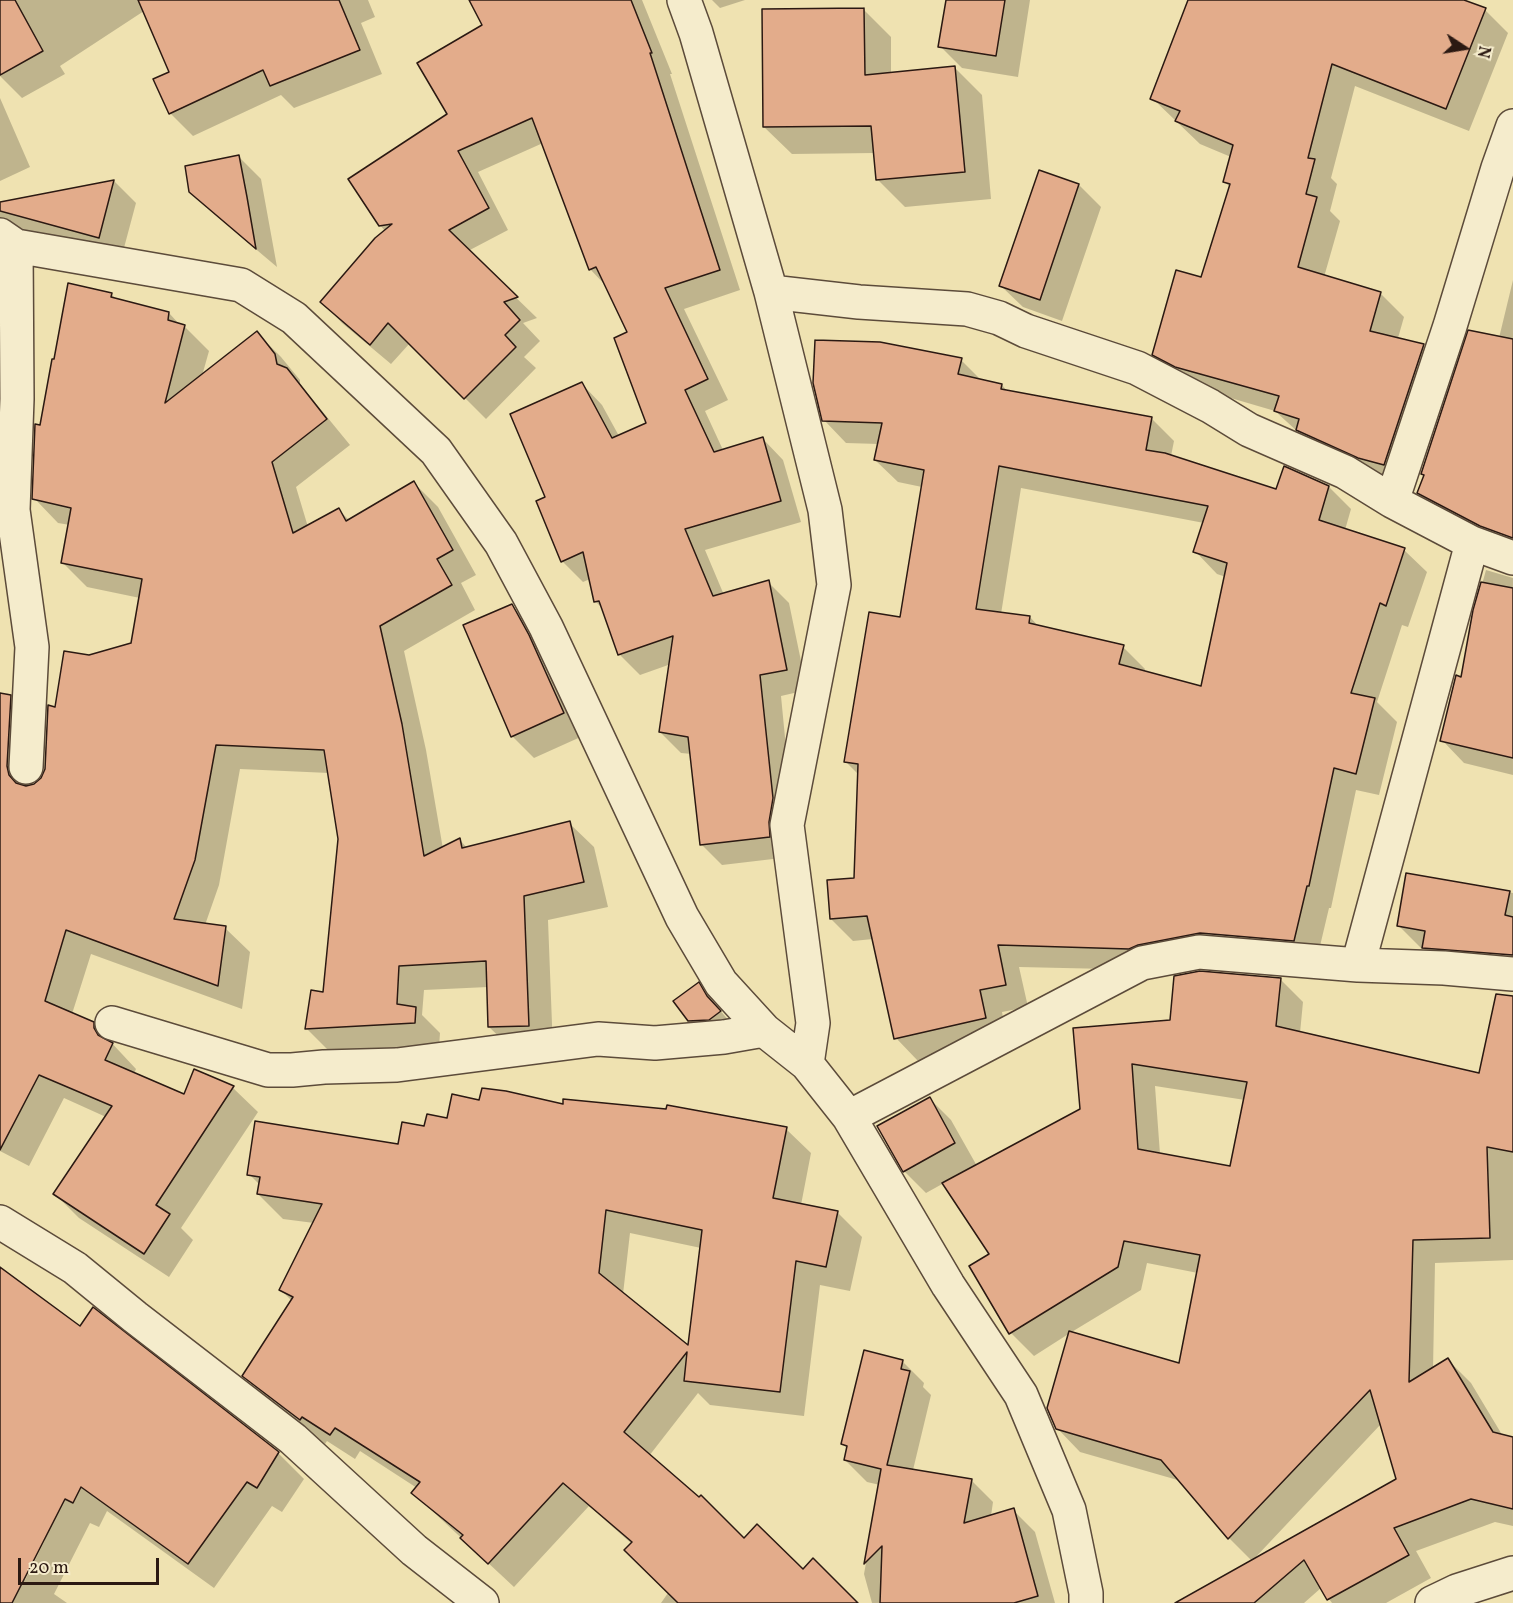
<!DOCTYPE html>
<style>
body{margin:0}
#map{position:relative;width:1513px;height:1603px;overflow:hidden;background:#efe2b1;font-family:Vollkorn,serif}
canvas{display:block}
.north{position:absolute;left:1435px;top:18px;width:60px;height:60px;-webkit-text-stroke:4px #f5eccc;paint-order:stroke;rotate:102deg;font-size:16px;font-weight:700;line-height:24px;text-align:center;color:#2b1912}
.north::after{content:'';display:block;margin:auto;width:21px;height:27px;background:#2b1912;clip-path:polygon(50% 0,100% 100%,50% 72%,0 100%)}
.scale{position:absolute;left:18px;top:1558px;width:141px;height:27px;box-sizing:border-box;border:3px solid #2b1912;border-top:0;padding-left:8px;font-size:18px;line-height:21px;white-space:nowrap;color:#2b1912;-webkit-text-stroke:4px #f5eccc;paint-order:stroke}
</style>
<div id="map">
<canvas width="1513" height="1603"></canvas>
<div class="north">N</div>
<div class="scale">20 m</div>
</div>
<script>
const context = document.querySelector('canvas').getContext('2d');
context.lineJoin = 'round';
function fill(path, color) {
  context.fillStyle = color;
  context.fill(path, 'evenodd');
}
function shape(rows) {
  const path = new Path2D();
  for (const r of rows) {
    path.moveTo(r[0], r[1]);
    for (let i = 2; i < r.length; i += 2) path.lineTo(r[i], r[i + 1]);
  }
  return path;
}
function strokePath(path, color, width, dash) {
  context.strokeStyle = color;
  context.lineWidth = width;
  context.lineCap = dash ? 'butt' : 'round';
  context.setLineDash(dash || []);
  context.stroke(path);
}
fill(shape([
 [0,0,368,0,375,17,361,23,382,74,294,108,281,95,193,136,170,113,171,73,144,11,60,66,65,74,22,98,0,76],
 [471,0,642,0,672,74,670,74,740,290,684,309,728,400,705,411,723,450,763,439,783,460,801,522,705,550,724,595,768,582,789,603,807,690,781,696,793,820,790,857,722,865,701,844,692,754,681,753,660,732,671,664,640,675,619,654,604,610,595,601,590,579,583,582,562,561,547,498,582,384,602,405,619,436,647,424,629,333,606,286,590,269,543,143,478,172,508,230,468,251,537,318,523,323,540,341,524,357,536,368,486,419,410,343,391,364,342,323,322,302,385,231,380,225,449,115,484,26],
 [712,0,745,0,720,8],
 [948,0,1030,0,1018,77,962,68,940,46],
 [1189,0,1460,0,1485,10,1508,33,1469,131,1355,86,1331,178,1337,184,1330,211,1340,221,1324,277,1381,294,1404,317,1398,338,1423,346,1447,369,1407,487,1321,453,1275,411,1200,389,1177,377,1153,354,1202,279,1231,188,1225,182,1231,157,1200,144,1152,98],
 [863,9,891,37,891,74,955,68,982,95,991,199,905,207,877,179,875,153,792,154,764,127],
 [0,98,30,167,0,181],
 [239,157,261,179,277,267,213,213,191,191],
 [114,181,136,203,121,259,3,227,0,224,0,203],
 [1079,185,1101,207,1062,321,1023,307,1001,286],
 [1513,280,1513,551,1441,515,1419,492,1425,476,1422,474,1499,338],
 [111,294,117,300,169,313,180,325,184,326,209,351,202,376,257,333,281,357,300,380,300,384,350,445,296,487,308,527,339,510,349,520,414,483,438,507,476,575,461,583,475,610,404,651,426,750,443,849,460,840,467,848,569,823,594,847,608,907,548,920,553,1050,514,1051,489,1027,488,987,424,990,422,1015,440,1033,439,1047,331,1053,307,1029,325,994,340,839,329,773,240,769,219,885,205,925,225,928,250,952,242,1009,91,954,72,1014,93,1023,136,1069,134,1074,185,1096,195,1071,233,1088,258,1112,181,1228,193,1240,169,1277,79,1218,55,1194,106,1117,64,1098,29,1166,0,1151,0,694,10,697,35,721,32,786,43,778,46,768,56,709,89,657,132,644,140,598,87,587,63,563,70,525,58,523,34,498,42,427],
 [961,360,982,381,1002,385,1008,392,1152,419,1174,441,1171,456,1277,491,1329,487,1351,509,1345,530,1404,550,1427,572,1408,627,1402,625,1377,702,1397,722,1379,795,1356,790,1331,908,1329,908,1316,963,1152,970,1019,967,1028,1007,1002,1012,1007,1040,918,1061,896,1038,873,939,853,941,831,919,855,879,859,775,845,761,902,619,922,487,898,482,875,460,879,444,846,443,824,420],
 [1021,488,1204,523,1195,551,1217,574,1226,577,1202,688,1145,672,1145,669,1123,647,1039,627,1030,617,1001,614],
 [1486,570,1513,578,1513,775,1464,763,1442,740,1462,679,1475,610],
 [512,606,534,628,585,735,534,758,512,736],
 [1408,875,1513,893,1513,976,1446,971,1424,949,1421,948,1398,925],
 [1280,979,1303,1002,1300,1033,1480,1075,1513,1048,1513,1260,1435,1263,1433,1370,1448,1360,1471,1383,1513,1453,1513,1526,1495,1522,1416,1551,1431,1578,1386,1603,1332,1603,1321,1588,1304,1603,1225,1603,1252,1561,1229,1538,1181,1481,1080,1452,1057,1428,1070,1333,1034,1356,1011,1333,991,1254,944,1183,926,1193,904,1171,930,1099,951,1120,977,1166,1081,1110,1171,1022],
 [1155,1086,1245,1100,1232,1168,1160,1154],
 [1147,1263,1198,1273,1180,1365,1070,1333,1141,1290],
 [1381,1424,1398,1480,1253,1560],
 [699,984,709,995,718,1008,730,1022,700,1031,689,1020],
 [481,1102,564,1106,786,1129,811,1153,801,1205,837,1212,862,1237,850,1291,820,1285,804,1416,710,1405,698,1393,649,1456,744,1540,803,1571,856,1603,661,1603,668,1593,632,1544,589,1506,514,1587,413,1493,417,1488,360,1451,355,1459,327,1441,325,1444,269,1401,244,1376,292,1301,281,1290,314,1223,283,1219,258,1194,260,1185,249,1174,399,1145,426,1128,448,1120],
 [630,1233,701,1248,689,1348,623,1294],
 [0,1276,80,1329,94,1309,278,1453,304,1479,282,1512,272,1506,214,1588,107,1511,99,1527,90,1523,54,1594,67,1603,0,1603],
 [42,1540,45,1540,25,1580,22,1579],
 [902,1361,924,1383,923,1387,931,1395,913,1470,971,1480,993,1502,991,1516,1013,1510,1035,1532,1055,1603,872,1603,864,1574,880,1485,867,1482,845,1460,848,1449,843,1444]
]), '#0003');
const building = shape([
 [0,0,15,0,43,51,0,75,0,0],
 [138,0,339,0,360,50,270,86,263,70,169,114,153,79,169,72,138,0],
 [469,0,631,0,652,53,650,53,720,270,665,288,708,379,685,390,714,452,763,437,781,501,685,529,713,596,769,580,787,670,760,675,773,798,769,822,770,837,700,845,688,737,659,732,673,636,618,655,599,601,594,602,583,552,561,562,536,501,545,497,510,414,582,382,612,438,646,423,614,338,627,332,596,267,589,270,532,118,458,151,489,208,449,230,518,297,504,302,520,320,505,335,516,347,464,399,388,323,370,345,320,302,375,238,392,224,379,226,348,179,447,114,417,63,482,25,469,0],
 [946,0,1005,0,996,56,938,47,946,0],
 [1188,0,1464,0,1486,8,1446,109,1332,64,1308,158,1315,159,1306,194,1317,197,1298,267,1381,292,1370,331,1424,344,1384,465,1358,458,1296,430,1299,419,1274,411,1279,396,1175,367,1152,355,1176,270,1201,277,1230,184,1223,182,1233,145,1175,121,1180,111,1150,99,1188,0],
 [864,8,865,75,955,66,965,172,876,180,871,126,763,127,762,9,864,8],
 [239,155,247,197,256,249,189,192,185,166,239,155],
 [1039,170,1079,184,1040,300,999,286,1039,170],
 [114,180,99,238,0,211,0,202,114,180],
 [68,283,112,293,111,297,169,312,168,320,185,325,165,403,257,331,275,354,277,364,287,368,327,419,272,462,293,533,339,508,346,521,414,481,453,550,437,559,452,585,380,626,402,724,424,856,460,838,462,848,570,821,584,882,524,896,529,1026,488,1027,486,961,399,966,397,1004,416,1007,415,1023,305,1029,311,990,323,992,338,839,324,750,216,745,195,860,174,919,226,926,218,986,66,930,45,1001,94,1022,94,1028,98,1035,113,1043,105,1060,184,1094,194,1069,234,1086,156,1205,170,1214,144,1254,53,1194,112,1106,39,1075,0,1150,0,693,11,695,7,766,9,775,16,783,26,786,34,784,41,778,45,769,48,705,55,707,64,651,89,655,131,643,142,579,61,563,71,508,32,499,35,424,40,425,52,359,54,359,68,283],
 [1468,330,1513,339,1513,538,1480,526,1417,493,1424,475,1421,474,1468,330],
 [815,340,880,342,962,358,958,374,1002,384,1001,389,1152,417,1146,450,1165,453,1276,489,1284,466,1329,486,1319,520,1405,548,1386,606,1380,603,1351,693,1375,698,1356,774,1334,768,1309,886,1307,886,1294,941,1200,933,1138,945,1129,949,998,945,1006,985,980,990,986,1018,894,1039,867,916,830,919,827,880,854,878,858,764,844,762,869,612,900,617,924,470,874,460,882,423,822,421,813,383,815,340],
 [999,466,1208,506,1193,552,1227,563,1201,686,1119,664,1124,645,1029,623,1030,616,976,609,999,466],
 [1481,582,1513,588,1513,758,1440,741,1456,675,1461,677,1473,610,1481,582],
 [512,604,529,635,564,713,511,737,463,625,512,604],
 [1406,873,1510,891,1505,915,1513,917,1513,955,1422,948,1425,931,1397,926,1406,873],
 [1200,971,1281,978,1276,1026,1479,1073,1496,994,1513,996,1513,1152,1487,1147,1490,1238,1413,1240,1409,1382,1448,1358,1493,1432,1513,1437,1513,1509,1471,1499,1394,1528,1409,1555,1327,1600,1304,1560,1254,1603,1175,1603,1396,1479,1370,1390,1228,1539,1161,1460,1056,1429,1047,1408,1069,1331,1179,1363,1200,1255,1124,1241,1118,1267,1009,1334,969,1266,989,1254,942,1183,1080,1109,1073,1028,1170,1020,1174,976,1200,971],
 [1132,1064,1247,1082,1230,1166,1138,1149,1132,1064],
 [699,982,707,996,721,1011,709,1020,688,1021,673,1001,699,982],
 [482,1088,506,1091,563,1104,563,1099,666,1109,667,1105,787,1127,773,1198,838,1211,826,1267,796,1261,780,1392,684,1381,687,1352,624,1432,699,1497,701,1495,744,1538,757,1524,803,1569,813,1558,858,1603,678,1603,624,1550,632,1542,563,1483,488,1564,460,1538,463,1535,411,1493,420,1482,335,1428,330,1435,302,1417,300,1420,242,1376,293,1297,279,1290,322,1204,257,1194,260,1177,247,1175,255,1121,398,1144,402,1122,424,1126,427,1114,447,1118,452,1094,479,1100,482,1088],
 [606,1210,702,1230,688,1345,599,1273,606,1210],
 [930,1097,955,1143,903,1172,877,1126,930,1097],
 [0,1267,80,1326,93,1307,279,1452,257,1488,247,1482,188,1564,81,1487,73,1503,65,1499,12,1603,0,1603,0,1267],
 [864,1350,903,1360,901,1369,910,1371,887,1465,972,1479,964,1523,1014,1508,1038,1596,1014,1603,880,1603,882,1546,864,1564,881,1469,844,1460,847,1446,841,1444,864,1350]
]);
fill(building, '#e3ac8b');
strokePath(building, '#2b1912', 1.5);
const street = shape([
 [684,0,696,33,771,292,825,510,834,585,787,825,813,1023,807,1064,849,1117,948,1285,1021,1395,1069,1510,1086,1593,1086,1603],
 [0,235,16,246,241,285,294,318,436,451,501,543,546,627,682,917,721,983,764,1030,807,1064],
 [16,246,17,399,13,510,32,647,26,767],
 [771,292,859,302,967,309,999,318,1026,331,1137,368,1210,406,1249,430,1345,472,1392,501,1472,543,1513,558],
 [1392,501,1450,326,1498,168,1513,126],
 [1358,965,1472,543],
 [112,1023,268,1070,292,1070,324,1067,397,1065,598,1039,655,1043,724,1037,764,1030],
 [849,1117,1142,963,1199,952,1358,965,1444,968,1513,974],
 [0,1222,75,1268,135,1317,293,1439,414,1550,482,1603],
 [1432,1603,1457,1591,1513,1573]
]);
strokePath(street, '#5c4b3a', 36);
strokePath(street, '#f5eccc', 33);
</script>
